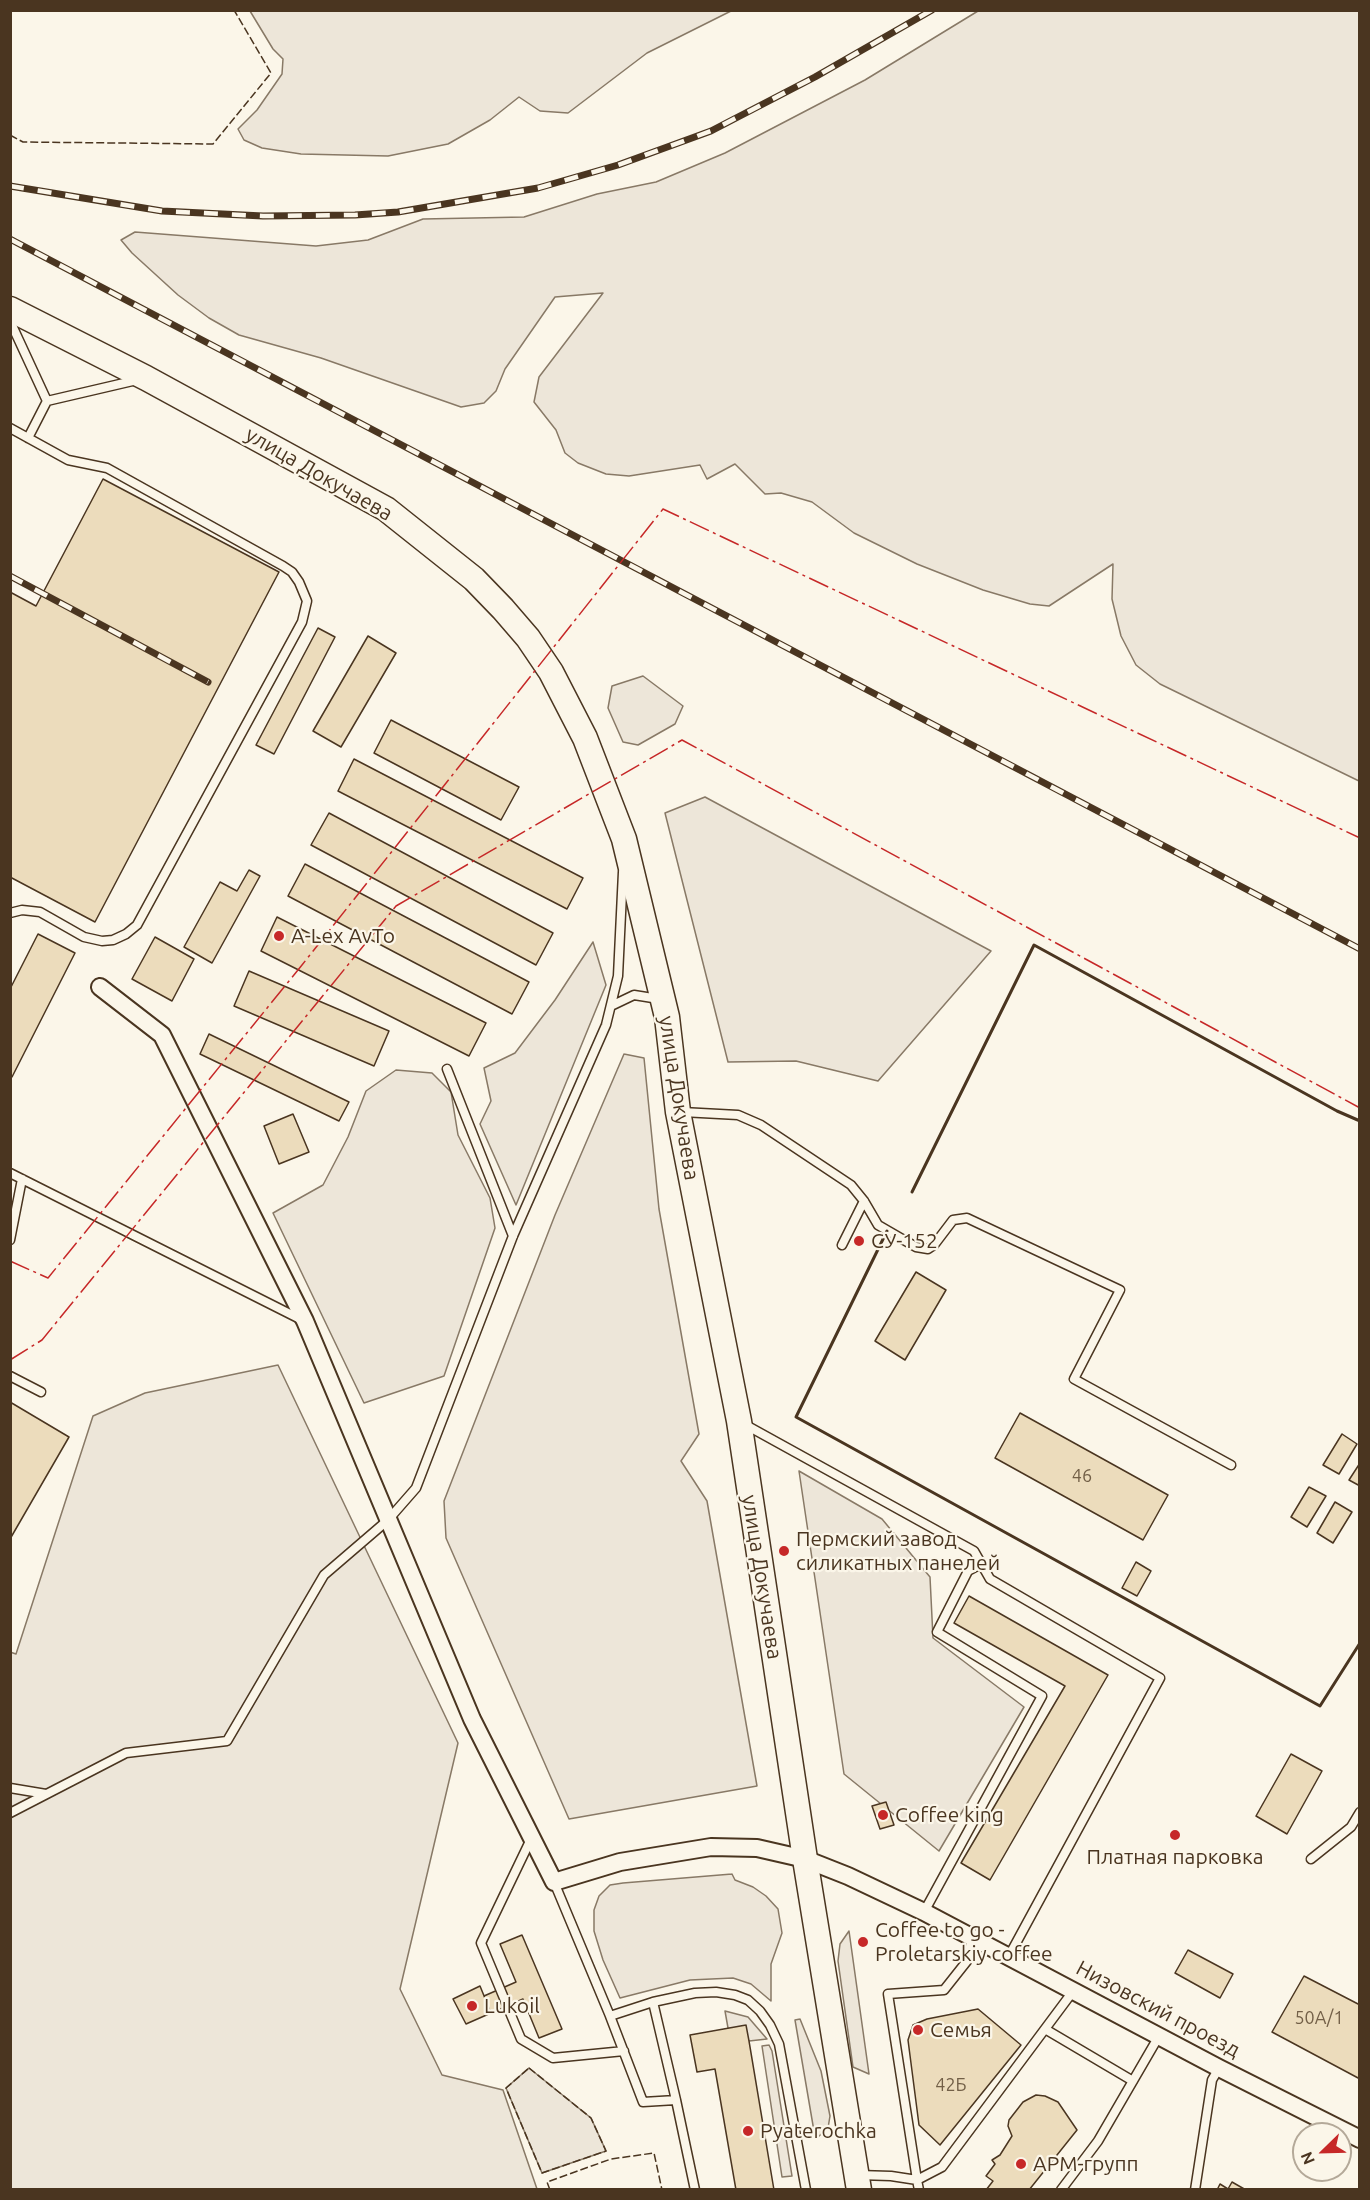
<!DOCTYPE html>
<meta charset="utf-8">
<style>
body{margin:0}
#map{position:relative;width:1370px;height:2200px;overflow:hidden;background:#fbf6e9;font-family:Ubuntu,sans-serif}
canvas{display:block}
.frame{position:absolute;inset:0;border:12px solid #4a3520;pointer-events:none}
.north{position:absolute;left:1292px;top:2122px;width:60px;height:60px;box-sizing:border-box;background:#fbf6e9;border:2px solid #b4a999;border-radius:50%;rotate:247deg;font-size:16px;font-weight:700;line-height:24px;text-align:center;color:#4a3520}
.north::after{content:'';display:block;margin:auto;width:21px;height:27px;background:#c62828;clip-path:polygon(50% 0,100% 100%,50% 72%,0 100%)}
</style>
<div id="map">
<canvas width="1370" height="2200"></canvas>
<div class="frame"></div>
<div class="north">N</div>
</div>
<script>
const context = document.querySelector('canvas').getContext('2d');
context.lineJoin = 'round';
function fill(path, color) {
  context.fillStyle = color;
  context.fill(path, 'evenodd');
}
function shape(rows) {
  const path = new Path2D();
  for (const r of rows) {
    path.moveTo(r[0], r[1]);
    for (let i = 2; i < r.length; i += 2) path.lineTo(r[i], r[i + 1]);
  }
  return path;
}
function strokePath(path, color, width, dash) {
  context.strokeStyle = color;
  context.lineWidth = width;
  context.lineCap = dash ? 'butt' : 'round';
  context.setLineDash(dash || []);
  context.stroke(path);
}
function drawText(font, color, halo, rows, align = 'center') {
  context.font = font + ' Ubuntu,sans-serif';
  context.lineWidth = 4.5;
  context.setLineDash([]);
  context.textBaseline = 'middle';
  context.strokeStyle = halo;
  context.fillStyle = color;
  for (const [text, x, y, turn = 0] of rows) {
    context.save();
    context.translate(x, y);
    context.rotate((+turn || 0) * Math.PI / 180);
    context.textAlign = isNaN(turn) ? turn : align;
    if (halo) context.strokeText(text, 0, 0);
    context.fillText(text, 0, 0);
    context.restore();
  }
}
const green = shape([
 [250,11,731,11,647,53,568,113,540,111,519,97,490,120,448,144,388,156,301,154,262,148,244,140,238,129,257,110,282,74,283,59,273,49,250,11],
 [978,11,1359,11,1359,781,1160,684,1136,665,1121,636,1112,599,1113,564,1049,606,1030,604,983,590,917,564,854,533,812,502,781,493,765,494,735,464,707,479,700,465,629,476,606,474,578,463,565,453,556,430,534,402,539,377,603,293,555,297,505,369,496,391,484,403,461,407,321,358,239,335,209,318,178,295,132,253,121,240,135,232,316,246,368,240,423,219,524,217,597,194,656,182,725,153,865,80,978,11],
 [643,676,683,706,675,724,638,745,623,742,608,708,612,686,643,676],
 [705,797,991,951,878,1081,796,1061,728,1062,665,813,705,797],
 [593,942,606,985,516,1205,480,1124,491,1101,484,1068,515,1053,555,1000,593,942],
 [624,1054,644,1058,659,1209,699,1434,681,1461,707,1501,757,1786,569,1819,446,1538,444,1501,555,1215,624,1054],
 [396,1070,432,1073,451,1092,458,1135,490,1198,495,1228,444,1376,364,1403,273,1213,323,1185,348,1137,366,1091,396,1070],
 [278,1365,458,1743,400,1989,442,2075,503,2090,537,2189,11,2189,10,1652,16,1654,93,1416,145,1393,278,1365],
 [799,1471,882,1519,930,1577,933,1638,1024,1707,939,1851,844,1774,799,1471],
 [732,1874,735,1880,753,1887,766,1896,778,1909,782,1933,771,1964,771,2001,751,1984,733,1978,690,1980,620,1998,603,1960,594,1931,594,1910,599,1896,610,1885,623,1883,732,1874],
 [849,1931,869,2074,853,2067,838,1961,840,1944,849,1931],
 [725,2011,748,2017,767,2039,749,2041,728,2028,725,2011],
 [800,2019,821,2071,830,2116,828,2128,818,2137,815,2137,795,2020,800,2019],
 [769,2045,772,2051,792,2176,782,2177,762,2046,769,2045],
 [529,2068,591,2118,606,2151,542,2173,506,2088,529,2068]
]);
fill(green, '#ede6d9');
strokePath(green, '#887966', 1.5);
const building = shape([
 [103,479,279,572,95,922,10,877,10,592,36,606,103,479],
 [318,628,335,637,274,754,256,745,318,628],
 [368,636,396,653,341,747,313,731,368,636],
 [391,720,519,787,501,820,374,753,391,720],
 [354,759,583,878,567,909,338,791,354,759],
 [329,813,553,933,536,965,311,845,329,813],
 [305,864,529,982,512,1014,288,896,305,864],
 [249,870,260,876,212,963,184,947,220,882,237,891,249,870],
 [277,917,486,1023,469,1056,261,951,277,917],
 [38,934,75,953,12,1077,10,1076,10,989,38,934],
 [155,937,194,959,172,1001,132,979,155,937],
 [249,971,389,1031,374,1066,234,1006,249,971],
 [209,1034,349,1102,339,1121,200,1054,209,1034],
 [293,1114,309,1152,279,1164,264,1126,293,1114],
 [916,1272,946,1290,905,1360,875,1341,916,1272],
 [10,1402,69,1437,10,1539,10,1402],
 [1020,1413,1168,1495,1143,1540,995,1458,1020,1413],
 [1342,1434,1357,1444,1339,1474,1323,1465,1342,1434],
 [1360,1463,1360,1486,1349,1480,1360,1463],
 [1309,1487,1326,1496,1307,1527,1291,1517,1309,1487],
 [1335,1502,1352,1512,1333,1543,1317,1533,1335,1502],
 [1136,1562,1151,1571,1137,1596,1122,1588,1136,1562],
 [969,1596,1108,1675,990,1880,961,1863,1065,1686,954,1623,969,1596],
 [1291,1754,1322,1771,1287,1834,1256,1816,1291,1754],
 [886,1802,894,1825,880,1829,872,1806,886,1802],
 [522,1935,562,2029,539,2038,523,1999,491,2013,484,1996,516,1982,500,1944,522,1935],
 [1188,1950,1233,1974,1220,1998,1175,1973,1188,1950],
 [1304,1976,1360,2005,1360,2079,1272,2032,1304,1976],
 [480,1986,491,2013,466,2024,453,1999,480,1986],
 [978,2009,1021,2045,940,2145,919,2125,908,2040,913,2025,927,2019,978,2009],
 [746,2025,749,2041,774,2190,736,2190,715,2069,697,2072,690,2035,746,2025],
 [1036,2095,1045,2096,1058,2102,1077,2130,1029,2190,986,2190,993,2181,986,2176,995,2164,992,2160,1000,2155,1012,2136,1008,2126,1009,2120,1023,2102,1036,2095],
 [1232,2182,1246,2190,1217,2190,1220,2184,1228,2189,1232,2182]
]);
fill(building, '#ecdcbc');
strokePath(building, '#4a3520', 1.5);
const service = shape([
 [10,321,47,401,28,438],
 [47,401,137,380],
 [10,428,68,460,107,468,283,566,292,572,299,582,307,601,302,622,137,925,126,934,113,940,102,941,84,937,40,912,22,910,10,913],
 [611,1006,634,995,659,999],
 [447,1069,513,1236],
 [682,1112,738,1115,761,1125,851,1185,864,1201,878,1225,916,1247,928,1249,934,1245,953,1220,967,1218,1120,1290,1074,1379,1231,1465],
 [10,1173,302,1320],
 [10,1240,22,1179],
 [842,1245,864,1201],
 [10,1376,41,1392],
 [744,1424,974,1551,990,1579,1160,1678,1009,1956],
 [10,1788,46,1794],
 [10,1813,126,1753,227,1741,324,1575,388,1520,416,1488,513,1236,606,1025,618,976,623,872],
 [531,1839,481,1943,521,2039,553,2058,624,2051],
 [1311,1859,1351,1827,1360,1812],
 [554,1882,610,2016,643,2102,676,2100,695,2190],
 [924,1912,1042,1696,937,1632,968,1571,981,1564],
 [653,2002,676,2100],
 [610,2016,653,2002,695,1993,716,1992,735,1995,748,2000,760,2011,770,2025,779,2044,806,2190],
 [1045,2029,1133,2081],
 [858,2175,891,2176,917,2180,888,1994,944,1990,967,1961,972,1937],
 [919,2190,917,2180,942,2167,1074,1990],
 [1061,2190,1098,2141,1159,2036],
 [1195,2190,1212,2080,1219,2068]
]);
const minor = shape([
 [100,987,162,1035,305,1321,472,1719,554,1882,620,1862,711,1847,757,1848,805,1859,848,1876,924,1912,1219,2068,1360,2139]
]);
const secondary = shape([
 [10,309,146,378,386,509,474,579,503,609,528,638,551,672,585,738,624,839,667,1017,678,1112,739,1421,805,1859,859,2190]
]);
strokePath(service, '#4a3520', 11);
strokePath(minor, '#4a3520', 20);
strokePath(secondary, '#4a3520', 27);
strokePath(service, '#fbf6e9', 8);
strokePath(minor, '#fbf6e9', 16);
strokePath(secondary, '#fbf6e9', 24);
const rail = shape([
 [10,186,162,211,263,216,355,215,398,212,538,188,618,165,711,131,815,77,932,10],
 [10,239,1360,949],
 [10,576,208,682]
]);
strokePath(rail, '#4a3520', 7);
strokePath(rail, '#fbf6e9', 4.5, [14]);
strokePath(shape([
 [10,135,23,142,213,144,271,73,234,10],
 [529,2068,591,2118,606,2151,542,2173,506,2088,529,2068],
 [550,2190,547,2182,611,2159,654,2153,662,2190]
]), '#4a3520', 1.5, [8, 3]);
strokePath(shape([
 [912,1192,1034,945,1337,1111,1360,1121],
 [887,1231,796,1417,1320,1706,1360,1643]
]), '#4a3520', 3);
strokePath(shape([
 [10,1261,48,1278,302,965,663,509,1360,838],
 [10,1360,42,1340,396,906,682,740,1360,1108]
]), '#c62828', 1.5, [21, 4.5, 3, 4.5]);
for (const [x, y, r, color] of [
 [279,936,6,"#c62828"],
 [859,1241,6,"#c62828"],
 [784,1551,6,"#c62828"],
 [883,1815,6,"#c62828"],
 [1175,1835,6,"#c62828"],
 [863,1942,6,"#c62828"],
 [472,2006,6,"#c62828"],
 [918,2030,6,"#c62828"],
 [748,2131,6,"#c62828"],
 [1021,2164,6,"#c62828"]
]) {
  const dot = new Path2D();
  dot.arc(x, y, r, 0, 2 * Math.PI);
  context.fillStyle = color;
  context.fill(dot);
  strokePath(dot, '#fbf6e9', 2);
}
drawText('18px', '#725f47', null, [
 ["46",1082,1476],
 ["50А/1",1319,2018],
 ["42Б",951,2085]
]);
drawText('21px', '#4a3520', '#fbf6e9', [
 ["улица Докучаева",319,474,30],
 ["улица Докучаева",679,1098,81],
 ["улица Докучаева",762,1577,81],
 ["Низовский проезд",1158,2009,28]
]);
drawText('21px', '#4a3520', '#fbf6e9', [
 ["A-Lex AvTo",291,936],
 ["СУ-152",871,1241],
 ["Пермский завод",796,1539],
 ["силикатных панелей",796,1563],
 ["Coffee king",895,1815],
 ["Платная парковка",1175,1857,"center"],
 ["Coffee to go -",875,1930],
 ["Proletarskiy coffee",875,1954],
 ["Lukoil",484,2006],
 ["Семья",930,2030],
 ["Pyaterochka",760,2131],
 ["АРМ-групп",1033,2164]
], 'left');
</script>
